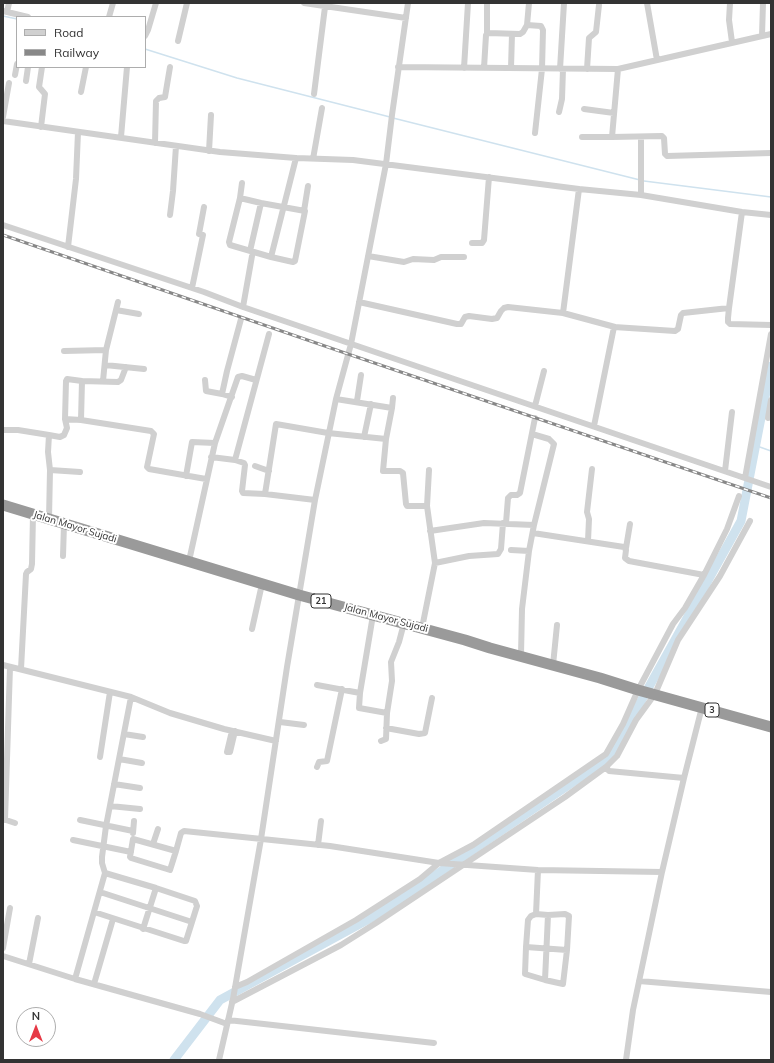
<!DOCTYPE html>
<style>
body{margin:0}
#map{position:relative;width:774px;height:1063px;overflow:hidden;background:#fff;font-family:Mulish,sans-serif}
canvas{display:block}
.frame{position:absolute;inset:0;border:4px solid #333;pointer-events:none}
.legend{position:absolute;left:16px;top:16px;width:130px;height:52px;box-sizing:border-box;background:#fff;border:1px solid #adadad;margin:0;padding:5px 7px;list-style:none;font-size:12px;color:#333}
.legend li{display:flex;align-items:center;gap:8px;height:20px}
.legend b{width:20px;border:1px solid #adadad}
.north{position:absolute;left:16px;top:1007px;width:40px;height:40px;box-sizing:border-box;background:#fff;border:1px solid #adadad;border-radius:50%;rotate:0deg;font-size:11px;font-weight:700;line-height:16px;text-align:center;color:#333}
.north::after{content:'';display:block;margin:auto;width:14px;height:18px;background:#e63946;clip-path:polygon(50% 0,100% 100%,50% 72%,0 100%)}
</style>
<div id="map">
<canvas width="774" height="1063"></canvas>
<div class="frame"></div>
<ul class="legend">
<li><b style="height:5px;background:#d0d0d0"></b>Road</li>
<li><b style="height:5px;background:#888"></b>Railway</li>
</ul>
<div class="north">N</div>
</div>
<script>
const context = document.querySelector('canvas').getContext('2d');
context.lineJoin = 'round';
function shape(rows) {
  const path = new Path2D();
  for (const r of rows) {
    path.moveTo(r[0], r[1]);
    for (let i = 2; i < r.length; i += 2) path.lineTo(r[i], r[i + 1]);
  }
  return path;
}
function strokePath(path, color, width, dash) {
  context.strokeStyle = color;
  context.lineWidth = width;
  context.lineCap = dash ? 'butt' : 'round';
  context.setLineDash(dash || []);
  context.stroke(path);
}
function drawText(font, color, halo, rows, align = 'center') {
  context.font = font + ' Mulish,sans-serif';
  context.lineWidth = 4;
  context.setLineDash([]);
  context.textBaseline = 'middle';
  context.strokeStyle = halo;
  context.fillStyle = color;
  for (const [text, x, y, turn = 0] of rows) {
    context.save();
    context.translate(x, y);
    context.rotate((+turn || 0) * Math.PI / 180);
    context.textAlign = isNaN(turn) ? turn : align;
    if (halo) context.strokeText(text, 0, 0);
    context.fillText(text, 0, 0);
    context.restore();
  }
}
strokePath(shape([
 [3,16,17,19],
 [145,49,237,78,390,117],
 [393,118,640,180],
 [644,181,771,197],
 [757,446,771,451]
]), '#cfe2ee', 1.5);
strokePath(shape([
 [174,1060,220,1000,378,914,610,757,741,521,771,366]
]), '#cfe2ee', 9);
strokePath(shape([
 [304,3,406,18],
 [647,3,657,60],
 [730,3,729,20,732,42],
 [3,11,28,17],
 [7,12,9,3],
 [109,17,113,3],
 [527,25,541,26,543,30,542,69,535,133],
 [487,33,487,3],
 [145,36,148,30,156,3],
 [762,36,763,3],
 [178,41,187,3],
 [398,67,618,69,771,34],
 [464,68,468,3],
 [484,68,486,35,488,33,520,34,523,32,527,25,529,3],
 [511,68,512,34],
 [560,69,564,3],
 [587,69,589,38,596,32,599,5],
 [618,69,612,137,662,136,664,138,665,154,667,156,771,153],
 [15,75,17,64],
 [26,81,28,67],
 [81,92,86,67],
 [314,94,325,7],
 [584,109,614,113],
 [559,112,562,99,563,69],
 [3,117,9,83],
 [3,121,220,152,296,158,353,160,579,189,641,195,742,212,771,215],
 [41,127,45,94,39,87,42,67],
 [121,137,127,67],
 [582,137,612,137],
 [155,143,156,101,159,98,165,97,170,67],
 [209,151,211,115],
 [313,159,322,108],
 [641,195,641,137],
 [240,198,261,203,305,211,295,261,293,262,271,257,230,245,229,242,240,198],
 [240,198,242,183],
 [304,211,308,186],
 [170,215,173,191,176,146],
 [3,225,204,292,243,307,771,487],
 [472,243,482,243,484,240,489,177],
 [68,247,76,179,78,132],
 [250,251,261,203],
 [368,256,404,262,413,259,434,260,441,257,464,257],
 [271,257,296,158],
 [192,288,203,235,199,234,204,207],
 [359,302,457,324,461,324,465,317,469,316,492,319,497,318,501,311,504,308,508,307,563,313,579,189],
 [243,307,252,256],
 [729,308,728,318,728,322,730,324,771,325],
 [116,310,139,314],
 [563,313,615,327],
 [64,351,106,350],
 [105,365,144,369],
 [205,380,206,391,222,394],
 [82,381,118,382,121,380,126,367],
 [103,381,106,350,118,302],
 [232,397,222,394,227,371,241,319],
 [357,401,361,375],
 [535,406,544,371],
 [392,408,393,398],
 [768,418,771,400],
 [65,419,66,381,67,379,82,381,81,420],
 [594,426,614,327,675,331,678,329,681,315,683,313,729,308,742,212],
 [3,430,18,430,49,435],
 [364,437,371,404],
 [386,439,383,471,400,471,403,473,406,504,407,506,427,506],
 [211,457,235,460,244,463,245,465,242,491,243,493,265,494,315,500],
 [235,460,269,334],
 [255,466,269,471],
 [50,470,80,472],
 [429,470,427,506,435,563],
 [725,471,732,412],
 [186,476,192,442,215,443],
 [745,478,771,334],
 [265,494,276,424,328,433,386,439,392,408,336,399],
 [49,519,50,470,48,452,49,435,60,437,64,435,67,428,65,419,81,420,151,431,154,434,147,467,149,469,206,479],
 [506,523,508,498,511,495,517,495,520,493,535,418],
 [430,531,484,523,534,525],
 [533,533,624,547,626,550,625,558,629,561,704,575],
 [588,541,589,519,587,512,592,469],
 [626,548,630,524],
 [511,550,529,551],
 [63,556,64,524],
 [189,561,215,443,238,377,242,376,256,380],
 [422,628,435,563,469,556,498,554,501,549,503,523],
 [252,629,262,584],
 [521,655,522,609,529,551,534,525,554,444,549,439,532,434],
 [3,665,131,697,170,713,224,729,276,741],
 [553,665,557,625],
 [21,669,26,574,27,572,31,569,32,564,33,514],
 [317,685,360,693,373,615],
 [360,693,359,708,387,713,392,681,391,662,399,642,404,623],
 [280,722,304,725],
 [386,728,419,734,425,733,432,698],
 [232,731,227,752,230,752,235,731],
 [124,734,143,737],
 [381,741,386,739,387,713],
 [100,757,110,692],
 [119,759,142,763],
 [317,767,319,762,327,761,342,689],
 [606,767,609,771,684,778],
 [114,784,140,788],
 [110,806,140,809],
 [3,819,15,823],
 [5,820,10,667],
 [80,820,133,831],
 [133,833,134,821],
 [73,840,131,852],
 [153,844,158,829],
 [318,845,321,821],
 [176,851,133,839,130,857,131,858,170,870,176,851,181,833,184,831,330,846,439,863,538,870,662,872],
 [100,892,192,922],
 [94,912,184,941,186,941,197,906,195,901,156,888,105,873],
 [536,914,548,915,545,980],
 [548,915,565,914,569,916,567,950],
 [143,929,156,888],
 [526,947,525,974,545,980,563,984,567,950,526,947,528,920,531,916,536,914,538,870],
 [3,948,10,908],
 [3,956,75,979,200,1014,227,1024],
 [29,964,38,918],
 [75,979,105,873,102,863,102,857,106,826,131,697],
 [639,981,771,992],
 [94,984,113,919],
 [235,987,247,982,356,920,420,879,439,863,473,845,606,754,623,724,638,690,673,624,685,608,704,575,727,529,739,496],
 [232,1002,341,945,376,923,565,797,606,767,617,756,636,720,655,694,678,640,720,576,750,521],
 [228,1020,434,1043],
 [219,1060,233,999,261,839,287,667,315,500,336,399,351,344,386,164,392,115,408,3],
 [626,1060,633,1010,662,872,684,778,702,707]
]), '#d0d0d0', 6);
strokePath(shape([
 [3,505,299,595,465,640,490,648,600,678,638,690,771,727]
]), '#9a9a9a', 11);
const rail = shape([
 [3,235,348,354,771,498]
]);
strokePath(rail, '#888', 3);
strokePath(rail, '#fff', 1.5, [4.5]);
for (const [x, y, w] of [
 [321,601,20],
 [712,710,14]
]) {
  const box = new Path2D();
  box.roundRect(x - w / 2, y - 7, w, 14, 3);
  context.fillStyle = '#fff';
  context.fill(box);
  strokePath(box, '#333', 1);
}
drawText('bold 9px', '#333', null, [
 ["21",321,601],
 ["3",712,710]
]);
drawText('10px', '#333', '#fff', [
 ["Jalan Mayor Sujadi",75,527,17],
 ["Jalan Mayor Sujadi",386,618,15]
]);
</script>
